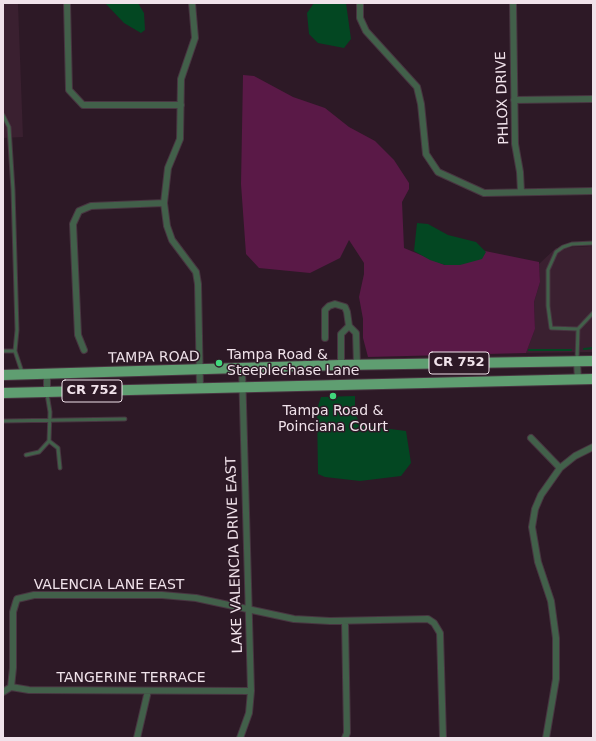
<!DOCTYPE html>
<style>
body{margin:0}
#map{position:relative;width:596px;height:741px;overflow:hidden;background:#2d1926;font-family:"DejaVu Sans",sans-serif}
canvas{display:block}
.frame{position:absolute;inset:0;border:4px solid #f0e2ea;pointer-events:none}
</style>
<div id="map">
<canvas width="596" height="741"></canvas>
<div class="frame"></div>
</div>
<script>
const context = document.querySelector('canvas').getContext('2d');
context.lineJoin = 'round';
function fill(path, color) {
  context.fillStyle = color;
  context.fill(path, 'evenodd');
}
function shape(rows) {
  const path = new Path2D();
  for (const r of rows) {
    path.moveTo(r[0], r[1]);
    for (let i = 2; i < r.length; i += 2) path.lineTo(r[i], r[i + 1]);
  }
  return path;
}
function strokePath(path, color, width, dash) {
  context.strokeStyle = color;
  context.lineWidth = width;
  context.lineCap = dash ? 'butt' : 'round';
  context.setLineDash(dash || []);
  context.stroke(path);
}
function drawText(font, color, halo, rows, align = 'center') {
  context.font = font + ' "DejaVu Sans",sans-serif';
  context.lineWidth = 3;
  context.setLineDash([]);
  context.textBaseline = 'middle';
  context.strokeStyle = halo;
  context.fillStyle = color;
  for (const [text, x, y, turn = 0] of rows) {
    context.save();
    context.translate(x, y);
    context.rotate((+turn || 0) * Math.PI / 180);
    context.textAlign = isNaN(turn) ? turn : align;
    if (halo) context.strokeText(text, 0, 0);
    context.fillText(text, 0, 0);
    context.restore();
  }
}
fill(shape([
 [3,3,18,4,23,137,3,138],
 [593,246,593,352,526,353,535,329,534,302,540,282,539,264,556,248]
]), '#3a2030');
fill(shape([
 [243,75,254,76,293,97,325,108,349,127,375,141,394,160,409,183,409,189,402,202,404,248,445,265,485,251,539,262,540,282,534,302,535,329,526,353,368,357,363,338,363,319,359,297,364,274,364,263,349,240,340,258,310,273,259,268,246,254,241,184]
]), '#5a1947');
fill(shape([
 [105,3,138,3,144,13,145,30,141,33,124,23],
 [314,3,346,3,351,39,344,48,318,43,309,34,307,13],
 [417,223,428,224,448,235,476,242,486,252,482,259,460,265,445,265,430,260,414,251],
 [355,396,355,413,359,422,367,426,406,431,411,463,401,476,360,481,325,477,318,474,317,409,321,397]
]), '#034722');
strokePath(shape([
 [584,349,593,348],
 [529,350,571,350]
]), '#034722', 2);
const service = shape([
 [3,115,9,127,13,190,17,330,15,351],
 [578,329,551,328,548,306,548,270,556,252,563,247,572,244,593,243],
 [3,351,15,351,22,372],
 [577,360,578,329,593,313],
 [47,394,50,412,49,441,58,448,60,468],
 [3,421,125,419],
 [26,455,39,452,49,441]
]);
const minor = shape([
 [67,3,69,90,83,105,181,105],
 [192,3,195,38,181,79,180,139,168,168,164,203,167,226,172,240,196,272,198,284,200,389],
 [360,3,360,18,366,31,417,87,421,104,426,154,438,172,484,193,593,191],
 [513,3,515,144,520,172,521,192],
 [514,100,593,99],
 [325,338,325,310,329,306,335,304,345,307,347,312,349,326,356,333,357,365],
 [84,350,78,335,73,224,79,211,91,206,164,203],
 [577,362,578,380],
 [341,365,341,334,349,326],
 [47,374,47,392],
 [531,438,560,468],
 [345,621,347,733,345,738],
 [11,687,29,690,251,691],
 [3,692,11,687,13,668,13,612,16,602,17,599,34,595,162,595,196,598,294,619,330,621,428,619,434,623,440,633,443,738],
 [137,738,148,691],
 [240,738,249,713,251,691,242,369],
 [546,738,556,679,556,638,551,601,538,562,532,527,535,509,541,495,560,468,575,456,593,447]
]);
const primary = shape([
 [3,375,341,365,593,361],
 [3,393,593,379]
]);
strokePath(service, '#483541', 5);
strokePath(minor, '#483541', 8);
strokePath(primary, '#483541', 12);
strokePath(service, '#42604a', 3);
strokePath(minor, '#42604a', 6);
strokePath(primary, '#5f9e71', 10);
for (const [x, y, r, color] of [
 [219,363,4,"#41d77c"],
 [333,396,4,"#41d77c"]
]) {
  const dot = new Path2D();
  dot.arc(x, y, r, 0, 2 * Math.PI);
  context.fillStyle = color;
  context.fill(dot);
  strokePath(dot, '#2d1926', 1.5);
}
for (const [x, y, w] of [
 [459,363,60],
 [92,391,60]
]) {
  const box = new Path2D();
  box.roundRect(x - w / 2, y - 11, w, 22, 3);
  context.fillStyle = '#2d1926';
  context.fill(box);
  strokePath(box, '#f0e2ea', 1);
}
drawText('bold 13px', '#f0e2ea', null, [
 ["CR 752",459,363],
 ["CR 752",92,391]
]);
drawText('14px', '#f0e2ea', '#2d1926', [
 ["PHLOX DRIVE",503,98,-92],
 ["TAMPA ROAD",154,358,-1],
 ["LAKE VALENCIA DRIVE EAST",235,555,-92],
 ["VALENCIA LANE EAST",109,585],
 ["TANGERINE TERRACE",131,678]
]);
drawText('14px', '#f0e2ea', '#2d1926', [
 ["Tampa Road &",227,355],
 ["Steeplechase Lane",227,371],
 ["Tampa Road &",333,411,"center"],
 ["Poinciana Court",333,427,"center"]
], 'left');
</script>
